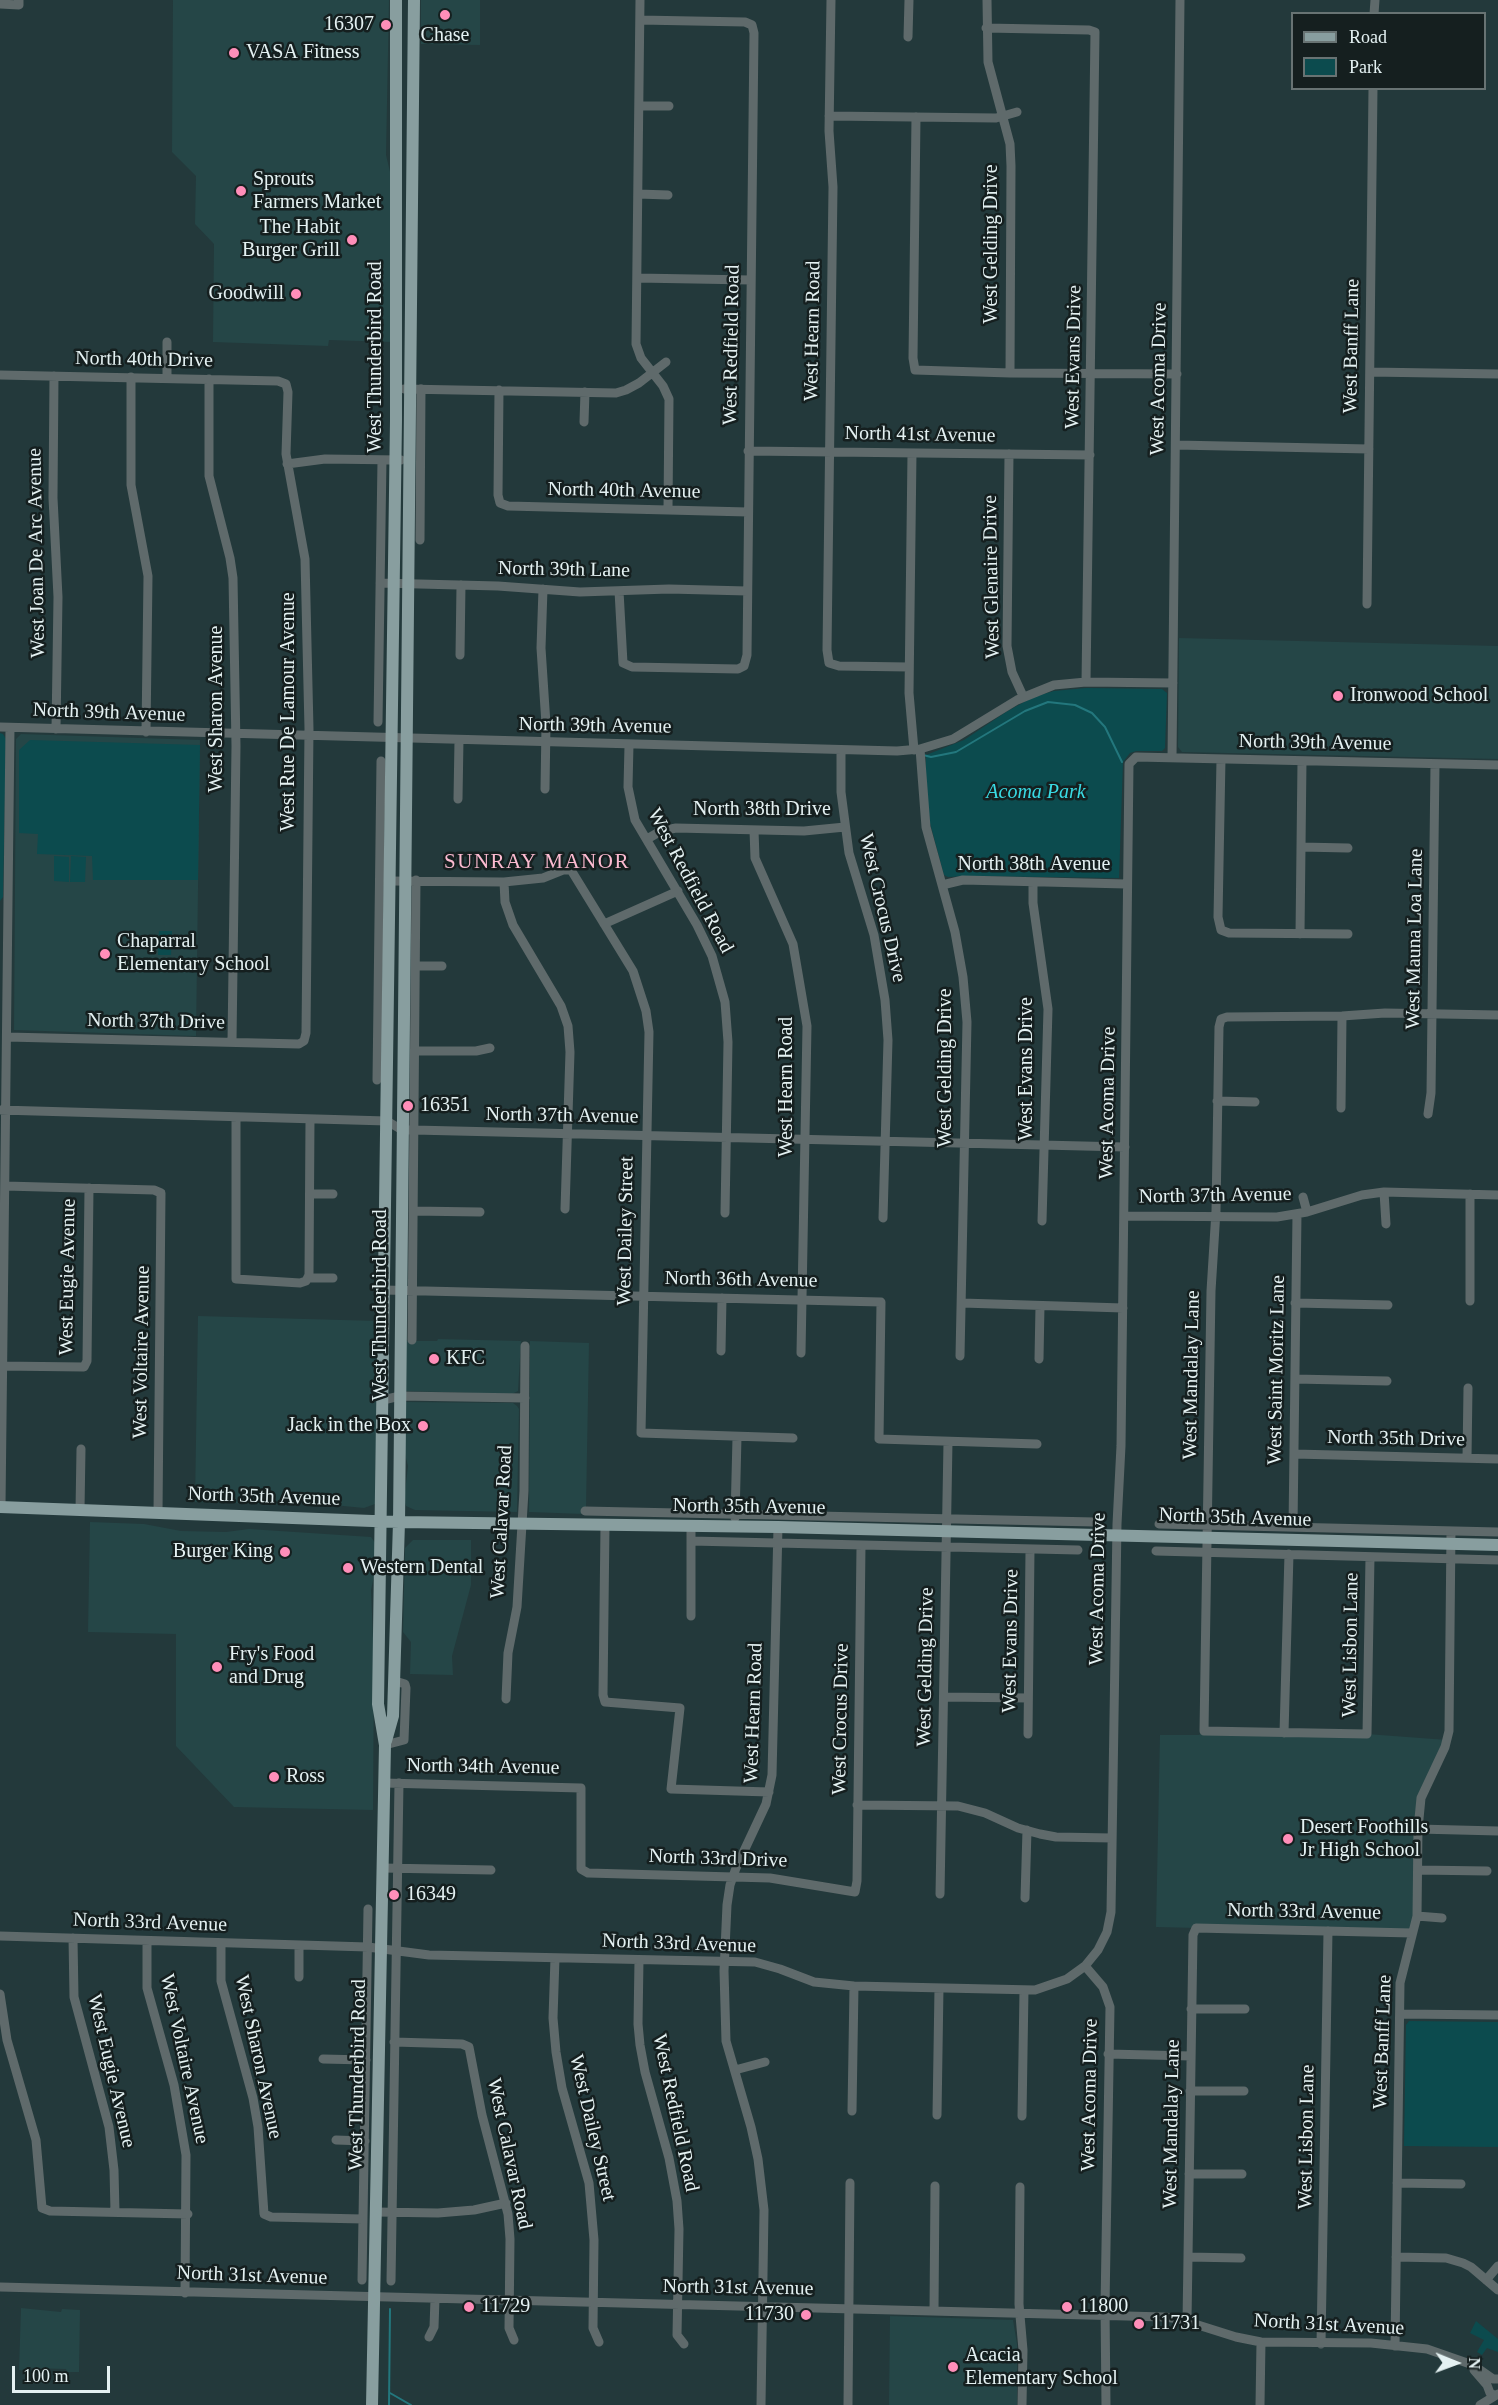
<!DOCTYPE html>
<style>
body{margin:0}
#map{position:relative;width:1498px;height:2405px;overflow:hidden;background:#23393b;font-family:Georgia,serif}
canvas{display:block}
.legend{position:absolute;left:1291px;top:12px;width:195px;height:78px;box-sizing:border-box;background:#151f1f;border:2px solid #687373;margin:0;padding:8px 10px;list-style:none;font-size:18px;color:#e4f1f2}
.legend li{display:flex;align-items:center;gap:12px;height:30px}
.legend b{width:30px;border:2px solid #687373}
.north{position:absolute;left:1426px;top:2333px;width:60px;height:60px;-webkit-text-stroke:4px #151f1f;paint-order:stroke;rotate:91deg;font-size:16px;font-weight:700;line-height:24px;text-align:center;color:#e4f1f2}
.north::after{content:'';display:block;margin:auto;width:21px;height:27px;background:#e4f1f2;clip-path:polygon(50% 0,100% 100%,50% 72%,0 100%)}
.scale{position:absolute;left:12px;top:2366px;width:98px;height:27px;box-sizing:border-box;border:3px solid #e4f1f2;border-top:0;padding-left:8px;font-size:18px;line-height:21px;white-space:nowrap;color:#e4f1f2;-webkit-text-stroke:4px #151f1f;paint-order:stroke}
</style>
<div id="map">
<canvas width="1498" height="2405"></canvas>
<ul class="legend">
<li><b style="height:8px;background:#889e9f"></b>Road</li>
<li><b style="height:16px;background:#0c4b4e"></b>Park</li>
</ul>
<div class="north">N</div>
<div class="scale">100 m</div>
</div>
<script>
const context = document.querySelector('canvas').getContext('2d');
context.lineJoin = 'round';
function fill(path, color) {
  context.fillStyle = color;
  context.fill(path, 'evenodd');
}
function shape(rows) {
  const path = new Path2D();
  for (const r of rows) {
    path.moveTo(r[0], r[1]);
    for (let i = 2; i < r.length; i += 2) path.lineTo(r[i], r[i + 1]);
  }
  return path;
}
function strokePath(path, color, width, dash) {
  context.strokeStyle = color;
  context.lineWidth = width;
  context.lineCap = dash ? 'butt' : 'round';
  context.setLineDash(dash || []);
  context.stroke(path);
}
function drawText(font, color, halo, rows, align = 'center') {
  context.font = font + ' Georgia,serif';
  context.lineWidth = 5;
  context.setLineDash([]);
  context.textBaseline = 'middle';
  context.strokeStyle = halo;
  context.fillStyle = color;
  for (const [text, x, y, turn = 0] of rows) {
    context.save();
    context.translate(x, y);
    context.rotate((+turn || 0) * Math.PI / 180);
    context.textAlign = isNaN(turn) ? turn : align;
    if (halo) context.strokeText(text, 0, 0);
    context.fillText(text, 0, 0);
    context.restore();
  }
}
fill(shape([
 [173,0,389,0,386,155,391,176,392,342,329,340,328,346,213,342,214,244,195,224,196,176,172,152],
 [421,0,480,0,480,45,421,44],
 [1179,638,1498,646,1498,759,1182,752,1178,747],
 [21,734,200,740,196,1036,14,1030,16,739],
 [198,1316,378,1321,375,1504,364,1508,302,1502,289,1505,195,1502],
 [438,1339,521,1341,518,1391,512,1394,405,1391,406,1341,437,1341],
 [530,1341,589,1343,586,1507,584,1514,529,1512],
 [406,1402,513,1403,517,1406,519,1409,517,1512,415,1510,406,1506,404,1500,408,1466,404,1450],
 [90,1522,144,1524,181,1531,226,1532,249,1529,371,1537,376,1544,376,1567,371,1590,374,1661,373,1810,234,1807,176,1746,176,1634,88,1632],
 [413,1540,471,1540,471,1585,452,1656,453,1675,410,1674,411,1642,403,1632,405,1548],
 [1204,1731,1367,1734,1447,1740,1425,1788,1412,1933,1156,1927,1160,1735,1199,1735],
 [21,2308,61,2312,62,2309,80,2310,79,2372,67,2372,66,2369,31,2368,31,2371,19,2370],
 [890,2316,1013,2320,1017,2344,1017,2405,889,2405]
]), '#254647');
fill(shape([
 [1086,688,1162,689,1167,693,1165,748,1162,751,1136,751,1130,753,1123,762,1119,878,967,876,948,877,944,875,930,823,925,778,926,755,964,740,1006,712,1033,697,1054,691],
 [0,733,3,734,6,739,3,897,0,901],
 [30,740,200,745,198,880,93,880,92,856,37,854,38,834,19,833,19,750],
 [54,856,69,857,69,882,54,881],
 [71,856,86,857,85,882,70,882],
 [159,931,172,931,171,955,158,955],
 [1409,2021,1498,2022,1498,2147,1404,2146,1406,2025],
 [1476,2321,1498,2339,1498,2352,1487,2348,1482,2355,1477,2352,1484,2340,1470,2333]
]), '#0c4b4e');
strokePath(shape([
 [923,755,931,757,956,752,1025,711,1048,702,1075,705,1092,713,1105,727,1122,762],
 [390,2393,411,2405],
 [389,2405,390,2309]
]), '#23777d', 2);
strokePath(shape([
 [640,0,636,344,641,358,663,386,669,399,668,509],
 [831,0,829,131,833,187,827,650,829,663,839,666,909,667],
 [987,0,988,62,1010,144,1011,166,1010,373],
 [0,4,19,5,19,0],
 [1374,14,1375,0],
 [986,28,1089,30,1095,32,1086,682],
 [908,37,909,0],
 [639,106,669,106],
 [829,116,996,118,1017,112],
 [916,117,913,358,915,370,1010,373,1177,374],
 [638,194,668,195],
 [637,278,751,280],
 [1370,372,1498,374],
 [0,375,278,381,286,384,288,392,286,454,305,559,309,729,306,1033,304,1041,299,1044,7,1037],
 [54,376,53,498,58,597,56,729],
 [131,377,131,485,148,576,146,732],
 [167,378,167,342],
 [209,379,209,476,230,558,233,578,236,746,232,1042],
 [404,389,616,393,626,390,639,383,666,362],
 [499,390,498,495,500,503,508,506,748,512],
 [584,422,585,392],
 [1176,445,1369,449],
 [748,451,1090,455],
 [912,453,909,693,914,750],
 [1009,454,1007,646,1012,672,1023,696],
 [287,464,325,459,401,460],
 [420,540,421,389],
 [380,583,498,586,580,592,669,589,747,591],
 [543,589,541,648,546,724,545,789],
 [619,591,623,663,632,667,738,669,744,666,747,655,754,33,752,25,745,22,640,20],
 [1367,604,1373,88],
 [460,655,461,585],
 [378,722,382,460],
 [0,727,897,751,920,749,953,739,1017,700,1054,685,1086,682,1173,683],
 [629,745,628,787,635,820,697,925,712,956,725,1002,728,1042,725,1213],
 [920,749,926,827,955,932,963,977,967,1022,960,1356],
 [841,750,841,792,849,853,874,935,885,1000,888,1040,883,1218],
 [1172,758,1180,0],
 [1221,759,1218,917,1221,930,1229,933,1348,934],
 [458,799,459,740],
 [754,830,755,858,793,944,807,1026,801,1353],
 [647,839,661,831,676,828,804,831,845,827],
 [1301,847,1348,848],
 [390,881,504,882,543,878,563,870,571,870,633,971,646,1011,649,1032,641,1433,793,1438],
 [504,882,505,902,513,925,561,1006,568,1026,570,1052,565,1209],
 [1033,882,1033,903,1048,1009,1042,1221],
 [942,885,963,880,1126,884],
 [604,924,678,891],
 [1300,934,1302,761],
 [416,966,442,966],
 [415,1051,476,1051,490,1048],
 [377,1080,381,761],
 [1217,1101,1255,1102],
 [1341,1108,1342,1016],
 [0,1110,387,1121,402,1130,414,1130,1125,1147],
 [1428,1114,1431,1093,1435,764],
 [236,1117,236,1279,300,1283,306,1281,309,1275,310,1119],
 [5,1186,154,1190,161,1193,158,1513],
 [1384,1192,1386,1224],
 [310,1194,333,1194],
 [1303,1197,1307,1212],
 [413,1211,480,1212],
 [1124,1216,1277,1217,1307,1212,1362,1195,1384,1192,1498,1195],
 [308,1278,333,1278],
 [384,1290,881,1302,879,1439,1037,1444],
 [1470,1301,1470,1194],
 [962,1303,1123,1308],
 [1295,1303,1388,1305],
 [412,1340,416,880],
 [721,1351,722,1298],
 [1039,1359,1040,1306],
 [0,1366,84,1367,87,1361,89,1188],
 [1295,1379,1387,1381],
 [383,1400,400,1396,525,1398],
 [1294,1454,1498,1459],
 [1467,1458,1468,1388],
 [1,1507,10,728],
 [80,1510,81,1449],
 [585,1511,1095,1522],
 [735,1518,737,1437],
 [1159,1524,1498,1532],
 [605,1525,603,1695,605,1702,680,1708,671,1789,769,1792],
 [1293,1527,1297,1214],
 [691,1541,1078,1550],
 [1156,1551,1498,1560],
 [1370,1557,1367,1734,1204,1731,1211,1291,1216,1211,1219,1027,1221,1019,1227,1017,1342,1016,1385,1013,1498,1015],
 [691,1616,691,1525],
 [944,1697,1028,1698],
 [506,1699,508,1653,517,1607,524,1491,525,1346],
 [1284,1733,1289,1554],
 [1028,1734,1030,1550],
 [385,1745,404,1740,406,1688,405,1684,395,1681],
 [384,1783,581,1788,581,1869,588,1873,770,1878,855,1892,857,1881,861,1546],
 [857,1805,958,1806,985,1813,1018,1828,1040,1834,1056,1837,1112,1838],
 [1418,1829,1498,1831],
 [382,1868,491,1870],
 [1418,1870,1487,1871],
 [940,1894,948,1442],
 [1025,1898,1027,1830],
 [1417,1916,1442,1918],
 [0,1936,368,1947,429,1955,755,1962,780,1969,814,1982,854,1986,1035,1990,1067,1979,1085,1966],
 [73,1938,74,1997,109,2127,114,2170,115,2212],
 [147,1941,147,1988,174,2085,186,2155,185,2293],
 [221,1943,221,1981,253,2098,258,2127,264,2214,271,2217,363,2219],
 [555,1958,553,2018,556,2052,562,2088,589,2183,594,2240,593,2328,599,2342],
 [639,1960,638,2024,640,2045,645,2072,669,2158,677,2201,679,2229,677,2335,684,2344],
 [299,1977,299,1945],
 [0,1994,7,2040,36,2140,42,2208,50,2211,188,2214],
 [1191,2009,1245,2009],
 [1400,2014,1498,2015],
 [394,2042,462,2044,469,2047,482,2115,508,2214,510,2239,509,2328,514,2340],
 [1108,2054,1191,2056],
 [323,2059,366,2060],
 [735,2070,765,2062],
 [1190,2091,1244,2091],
 [852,2111,854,1986],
 [937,2115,939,1988],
 [1022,2116,1024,1990],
 [336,2140,365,2141],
 [1189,2174,1242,2174],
 [1397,2183,1461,2184],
 [1020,2187,1019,2304,1023,2350,1022,2405],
 [376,2212,438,2213,474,2210,506,2203],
 [1188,2257,1241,2258],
 [1396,2257,1446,2258,1463,2263,1471,2267,1498,2290],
 [362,2280,368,1909],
 [1486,2280,1498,2266],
 [391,2281,399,1783],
 [0,2287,1165,2317,1179,2319,1236,2337,1261,2342,1371,2343,1427,2349,1473,2365,1493,2379,1498,2379],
 [934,2311,935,2186],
 [1187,2321,1193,1935,1196,1928,1412,1933],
 [429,2337,434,2327,435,2299],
 [1321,2344,1328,1931],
 [1395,2346,1400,1983,1417,1916,1418,1829,1421,1798,1445,1747,1449,1731,1451,1531],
 [1474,2370,1487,2385,1490,2393,1494,2395],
 [761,2405,764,2210,758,2159,751,2127,726,2041,724,1971,727,1905,730,1885,736,1868,766,1804,772,1775,778,1527],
 [848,2405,850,2183],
 [1106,2405,1105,2306,1110,2007,1103,1987,1085,1966,1098,1950,1107,1932,1111,1912,1117,1524,1121,1446,1129,764,1136,757,1498,765],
 [1260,2405,1261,2342],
 [1480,2405,1498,2394]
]), '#5f6a6b', 9);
strokePath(shape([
 [0,1507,399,1522,778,1527,1498,1545],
 [386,1741,393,1716,399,1522,414,0],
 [372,2405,385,1745,378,1704,396,420,396,0]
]), '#889e9f', 12);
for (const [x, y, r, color] of [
 [445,15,6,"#ff8eb9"],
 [386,25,6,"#ff8eb9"],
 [234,53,6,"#ff8eb9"],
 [241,191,6,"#ff8eb9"],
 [352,240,6,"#ff8eb9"],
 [296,294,6,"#ff8eb9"],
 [1338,696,6,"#ff8eb9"],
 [105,954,6,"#ff8eb9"],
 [408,1106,6,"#ff8eb9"],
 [434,1359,6,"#ff8eb9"],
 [423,1426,6,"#ff8eb9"],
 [285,1552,6,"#ff8eb9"],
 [348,1568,6,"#ff8eb9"],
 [217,1667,6,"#ff8eb9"],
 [274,1777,6,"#ff8eb9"],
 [1288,1839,6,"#ff8eb9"],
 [394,1895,6,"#ff8eb9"],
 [469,2307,6,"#ff8eb9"],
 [1067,2307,6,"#ff8eb9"],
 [806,2315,6,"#ff8eb9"],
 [1139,2324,6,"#ff8eb9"],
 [953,2367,6,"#ff8eb9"]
]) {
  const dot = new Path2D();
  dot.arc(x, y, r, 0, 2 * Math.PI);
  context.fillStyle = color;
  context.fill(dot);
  strokePath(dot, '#151f1f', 2);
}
drawText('20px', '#e4f1f2', '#151f1f', [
 ["16307",374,25,"right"],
 ["Chase",445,36,"center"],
 ["VASA Fitness",246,53],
 ["Sprouts",253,180],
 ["Farmers Market",253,203],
 ["The Habit",340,228,"right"],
 ["Burger Grill",340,251,"right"],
 ["Goodwill",284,294,"right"],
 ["Ironwood School",1350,696],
 ["Chaparral",117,942],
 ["Elementary School",117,965],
 ["16351",420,1106],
 ["KFC",446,1359],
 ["Jack in the Box",411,1426,"right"],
 ["Burger King",273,1552,"right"],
 ["Western Dental",360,1568],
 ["Fry's Food",229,1655],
 ["and Drug",229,1678],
 ["Ross",286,1777],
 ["Desert Foothills",1300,1828],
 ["Jr High School",1300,1851],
 ["16349",406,1895],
 ["11729",481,2307],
 ["11800",1079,2307],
 ["11730",794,2315,"right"],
 ["11731",1151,2324],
 ["Acacia",965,2356],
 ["Elementary School",965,2379]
], 'left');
drawText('20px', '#e4f1f2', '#151f1f', [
 ["West Gelding Drive",992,244,-90],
 ["West Hearn Road",813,331,-89],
 ["West Redfield Road",732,345,-89],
 ["West Banff Lane",1352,346,-89],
 ["West Thunderbird Road",376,357,-90],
 ["West Evans Drive",1074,357,-89],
 ["North 40th Drive",144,360,1],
 ["West Acoma Drive",1159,379,-89],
 ["North 41st Avenue",920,435,1],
 ["North 40th Avenue",624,491,1],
 ["West Joan De Arc Avenue",37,553,-91],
 ["North 39th Lane",564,570,1],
 ["West Glenaire Drive",992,577,-91],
 ["West Sharon Avenue",217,709,-90],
 ["West Rue De Lamour Avenue",289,712,-90],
 ["North 39th Avenue",109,713,2],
 ["North 39th Avenue",595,726,1],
 ["North 39th Avenue",1315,743,1],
 ["North 38th Drive",762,810],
 ["North 38th Avenue",1034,865],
 ["West Redfield Road",690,881,62],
 ["West Crocus Drive",882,908,77],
 ["West Mauna Loa Lane",1415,939,-89],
 ["North 37th Drive",156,1022,1],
 ["West Gelding Drive",946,1068,-90],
 ["West Evans Drive",1027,1069,-90],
 ["West Hearn Road",787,1087,-90],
 ["West Acoma Drive",1108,1103,-89],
 ["North 37th Avenue",562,1116,1],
 ["North 37th Avenue",1215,1196,-1],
 ["West Dailey Street",626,1231,-89],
 ["West Eugie Avenue",68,1277,-89],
 ["North 36th Avenue",741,1280,1],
 ["West Thunderbird Road",381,1305,-90],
 ["West Voltaire Avenue",142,1352,-89],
 ["West Saint Moritz Lane",1277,1370,-89],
 ["West Mandalay Lane",1192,1375,-89],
 ["North 35th Drive",1396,1439,1],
 ["North 35th Avenue",264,1497,2],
 ["North 35th Avenue",749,1507,1],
 ["North 35th Avenue",1235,1518,2],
 ["West Calavar Road",502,1522,-87],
 ["West Acoma Drive",1098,1589,-89],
 ["West Evans Drive",1011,1641,-89],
 ["West Lisbon Lane",1351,1645,-89],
 ["West Gelding Drive",926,1667,-89],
 ["West Hearn Road",754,1713,-88],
 ["West Crocus Drive",841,1719,-89],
 ["North 34th Avenue",483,1767,1],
 ["North 33rd Drive",718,1859,2],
 ["North 33rd Avenue",1304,1912,1],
 ["North 33rd Avenue",150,1923,2],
 ["North 33rd Avenue",679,1944,2],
 ["West Banff Lane",1383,2042,-88],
 ["West Sharon Avenue",258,2057,78],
 ["West Voltaire Avenue",184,2059,78],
 ["West Eugie Avenue",111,2071,77],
 ["West Thunderbird Road",358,2075,-89],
 ["West Acoma Drive",1090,2095,-89],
 ["West Redfield Road",675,2113,78],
 ["West Mandalay Lane",1172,2124,-89],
 ["West Dailey Street",592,2128,77],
 ["West Lisbon Lane",1307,2137,-89],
 ["West Calavar Road",509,2154,78],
 ["North 31st Avenue",252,2276,2],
 ["North 31st Avenue",738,2288,1],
 ["North 31st Avenue",1329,2325,3]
]);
drawText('italic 20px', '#39dbe4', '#151f1f', [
 ["Acoma Park",1036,793]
]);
context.letterSpacing = '1.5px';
drawText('21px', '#fcbbd1', '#151f1f', [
 ["SUNRAY MANOR",537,862]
]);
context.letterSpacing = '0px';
</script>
